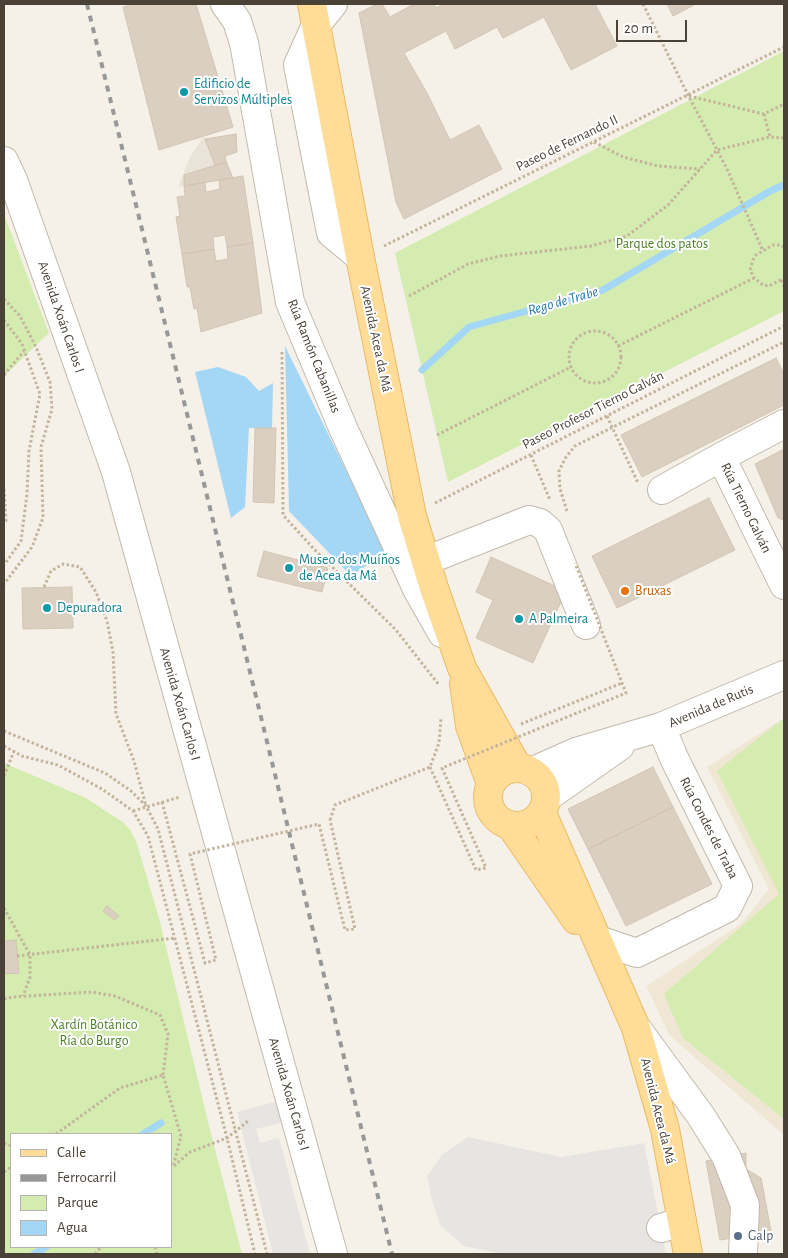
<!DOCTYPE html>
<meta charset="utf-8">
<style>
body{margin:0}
#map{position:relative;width:788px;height:1258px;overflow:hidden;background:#f5f1e9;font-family:"Alegreya Sans",sans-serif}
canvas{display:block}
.frame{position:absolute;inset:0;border:5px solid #4a4237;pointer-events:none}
.legend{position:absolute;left:10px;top:1133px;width:162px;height:115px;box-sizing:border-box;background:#fff;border:1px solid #b7b3af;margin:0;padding:6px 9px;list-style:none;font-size:15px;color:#4a4237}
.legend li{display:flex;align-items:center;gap:10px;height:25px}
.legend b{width:25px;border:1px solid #b7b3af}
.scale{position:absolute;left:616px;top:20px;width:71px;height:22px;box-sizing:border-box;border:2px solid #4a4237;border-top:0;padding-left:6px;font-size:15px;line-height:18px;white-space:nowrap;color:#4a4237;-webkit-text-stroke:4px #fff;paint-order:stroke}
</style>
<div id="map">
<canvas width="788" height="1258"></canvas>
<div class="frame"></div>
<ul class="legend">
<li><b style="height:6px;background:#fd9"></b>Calle</li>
<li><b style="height:6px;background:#989898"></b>Ferrocarril</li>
<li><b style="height:14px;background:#d4ecb0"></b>Parque</li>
<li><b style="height:14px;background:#a3d7f5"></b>Agua</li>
</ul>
<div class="scale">20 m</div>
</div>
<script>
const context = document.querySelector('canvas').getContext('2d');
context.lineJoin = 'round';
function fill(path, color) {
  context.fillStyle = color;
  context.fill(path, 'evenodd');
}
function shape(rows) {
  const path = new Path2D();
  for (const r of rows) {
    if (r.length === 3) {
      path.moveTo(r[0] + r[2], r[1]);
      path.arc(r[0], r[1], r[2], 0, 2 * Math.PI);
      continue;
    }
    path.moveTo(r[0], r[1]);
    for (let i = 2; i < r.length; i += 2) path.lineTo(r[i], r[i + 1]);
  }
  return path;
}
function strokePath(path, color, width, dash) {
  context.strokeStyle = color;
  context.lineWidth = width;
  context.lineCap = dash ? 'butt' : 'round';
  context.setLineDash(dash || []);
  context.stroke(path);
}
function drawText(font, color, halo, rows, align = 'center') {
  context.font = font + ' "Alegreya Sans",sans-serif';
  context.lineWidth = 4;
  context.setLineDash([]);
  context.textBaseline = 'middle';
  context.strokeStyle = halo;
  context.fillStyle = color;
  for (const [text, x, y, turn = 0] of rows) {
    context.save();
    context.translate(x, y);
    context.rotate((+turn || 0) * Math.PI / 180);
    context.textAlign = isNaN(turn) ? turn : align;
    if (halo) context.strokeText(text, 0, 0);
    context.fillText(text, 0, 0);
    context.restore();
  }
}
fill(shape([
 [236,134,237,152,225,156,233,178,178,187,190,157,204,136,205,139]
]), '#eae3d7');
fill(shape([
 [784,718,784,1135,670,1036,646,986,741,924,769,889,707,767]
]), '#efe6d3');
fill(shape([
 [784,51,784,311,448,482,395,253],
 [4,214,49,333,4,376],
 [784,718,784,1119,683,1038,664,994,779,894,717,771],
 [4,763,86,798,124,823,130,830,136,841,159,918,210,1130,242,1254,4,1254],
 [11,1134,171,1134,171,1247,11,1247]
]), '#d4ecb0');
fill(shape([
 [290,1098,296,1119,256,1129,260,1143,279,1138,310,1254,273,1254,237,1112],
 [468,1137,561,1157,644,1143,666,1254,504,1254,464,1246,440,1225,432,1200,427,1176,442,1155]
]), '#e7e4e1');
fill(shape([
 [285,346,386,552,351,576,289,511],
 [218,367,246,377,259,391,273,383,272,428,249,428,245,507,231,518,195,372]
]), '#a3d7f5');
strokePath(shape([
 [422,370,469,327,603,290,772,190,784,185],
 [143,1134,161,1123],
 [34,1254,46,1247]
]), '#a3d7f5', 7);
const building = shape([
 [134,4,196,4,233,127,159,150,123,7,134,4],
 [377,4,382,4,390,17,414,4,434,4,436,8,444,4,595,4,617,46,571,70,544,17,503,38,497,27,455,49,446,31,404,53,427,93,450,140,479,125,502,169,404,219,396,202,359,13,377,4],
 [667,4,696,4,673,16,667,4],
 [236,134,237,152,225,156,226,162,215,165,205,139,236,134],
 [226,162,233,178,184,186,184,175,226,162],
 [243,176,253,243,227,247,225,235,213,237,214,249,182,254,176,217,180,216,177,197,185,196,184,186,205,182,206,192,220,189,219,180,243,176],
 [253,243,262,313,201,332,197,308,194,309,190,287,187,287,182,254,214,249,216,261,228,259,227,247,253,243],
 [776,358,784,374,784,405,642,477,621,435,776,358],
 [255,428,276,428,274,503,253,502,255,428],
 [782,450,784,456,784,520,778,518,755,464,782,450],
 [709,498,735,550,617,608,592,556,709,498],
 [264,551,328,568,322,592,257,576,264,551],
 [491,557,566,591,533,663,476,638,493,600,476,592,491,557],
 [72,587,73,628,23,629,22,588,72,587],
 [653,767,673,807,588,849,568,809,653,767],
 [673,807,712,884,626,926,588,849,673,807],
 [107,906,119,916,115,920,103,911,107,906],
 [16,940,19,973,4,974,4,941,16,940],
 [746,1153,746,1169,761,1178,771,1231,720,1240,706,1161,746,1153]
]);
fill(building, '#dbcfc1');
strokePath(building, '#d3c4b1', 1);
const minor = shape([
 [225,4,237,21,244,43,290,302,343,428,417,589,442,633],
 [333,4,316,25,298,65,331,233,360,257],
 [4,161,13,180,116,472,333,1254],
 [784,424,721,457,784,585],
 [662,490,721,457],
 [425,561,529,520,540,523,548,530,586,625],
 [531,772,576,752,661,727,784,675],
 [546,798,620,746],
 [598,940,637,953,727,908,738,886,675,760,661,727],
 [638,1030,701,1116,726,1156,745,1205,743,1254],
 [661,1228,682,1222]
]);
const major = shape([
 [312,4,360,257,412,516,434,588,462,668,518,768],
 [464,684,470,726,491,784],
 [517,797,29],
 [542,813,636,1028,665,1129,688,1254],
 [511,826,576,920]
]);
strokePath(minor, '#c2b9ab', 30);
strokePath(major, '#ebbb62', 30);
strokePath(shape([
 [643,4,688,95,727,169,763,251],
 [689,96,764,114,784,104],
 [764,114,770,137],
 [594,142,623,157,658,166,700,169],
 [384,246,784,47],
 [784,247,781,245,773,245,756,255,753,260,750,270,754,278,763,285,769,286,784,278],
 [781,280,784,286],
 [409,296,468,264,500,256,591,246,627,236,668,205,717,150,770,137,784,138],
 [4,299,20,316,36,347,50,382,52,409,41,447,43,518,32,547,4,584],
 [4,320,22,344,40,394,29,451,27,494,21,541,4,565],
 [595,357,26],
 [618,346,754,278],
 [282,352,283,515,313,548,396,630,439,685],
 [4,375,24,351],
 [607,416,638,483],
 [437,435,571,367],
 [531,455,550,500],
 [4,489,6,521,4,523],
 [435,503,784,326],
 [567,511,560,489,559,471,566,457,575,446,784,342],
 [44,587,51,571,63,564,80,567,96,592,107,621,113,652,116,714,134,761,146,806],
 [521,724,622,683],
 [4,731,105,773,131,791,146,806,158,829,267,1254],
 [4,746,22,756,58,765,102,789,133,811,148,836,227,1138,255,1254],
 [4,776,14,751],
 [133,811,180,797],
 [330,820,335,805,430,767,439,743,441,718],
 [4,908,30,955,30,977,23,996],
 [17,956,175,938],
 [4,999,12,997,92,992,115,996,160,1015,168,1034,163,1075],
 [56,1134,120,1088,163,1075,181,1136,173,1167],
 [4,1143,11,1146],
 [174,1166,190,1152,227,1138,248,1121],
 [4,1172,11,1167],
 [155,1247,157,1254],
 [95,1254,101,1247]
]), '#c4b49c', 3, [2.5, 2.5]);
strokePath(minor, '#fff', 28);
strokePath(major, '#fd9', 28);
strokePath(shape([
 [87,4,392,1254]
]), '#989898', 4, [6, 6]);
strokePath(shape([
 [430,767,476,870,486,868,442,768,626,693,575,563],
 [162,802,205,963,216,960,190,854,319,824,345,930,355,929,330,820]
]), '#c4b49c', 3, [2.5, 2.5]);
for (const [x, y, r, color] of [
 [184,92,5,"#0f9aa8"],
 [289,568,5,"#0f9aa8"],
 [625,591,5,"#e8710a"],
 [47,608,5,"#0f9aa8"],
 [519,619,5,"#0f9aa8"],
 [738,1236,5,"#5c6f8a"]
]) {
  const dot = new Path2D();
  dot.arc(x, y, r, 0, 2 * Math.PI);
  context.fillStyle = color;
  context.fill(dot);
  strokePath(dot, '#fff', 2);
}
drawText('14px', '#0d838f', '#fff', [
 ["Edificio de",194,84],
 ["Servizos Múltiples",194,100],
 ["Museo dos Muíños",299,560],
 ["de Acea da Má",299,576],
 ["Depuradora",57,608],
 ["A Palmeira",529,619]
], 'left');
drawText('14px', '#4a4237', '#fff', [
 ["Paseo de Fernando II",567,143,-26],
 ["Avenida Xoán Carlos I",61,317,71],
 ["Avenida Acea da Má",376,339,78],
 ["Rúa Ramón Cabanillas",314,356,68],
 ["Paseo Profesor Tierno Galván",593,410,-27],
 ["Rúa Tierno Galván",746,508,64],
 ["Avenida Xoán Carlos I",180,704,74],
 ["Avenida de Rutis",711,706,-23],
 ["Rúa Condes de Traba",709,828,63],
 ["Avenida Xoán Carlos I",289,1094,74],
 ["Avenida Acea da Má",658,1111,76]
]);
drawText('14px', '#4c8026', '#fff', [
 ["Parque dos patos",662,244],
 ["Xardín Botánico",94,1025],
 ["Ría do Burgo",94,1041]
]);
drawText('14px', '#c56008', '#fff', [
 ["Bruxas",635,591]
], 'left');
drawText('14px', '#4e5e75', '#fff', [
 ["Galp",748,1236]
], 'left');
drawText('italic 15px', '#277aac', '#fff', [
 ["Rego de Trabe",563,301,-16]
]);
</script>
